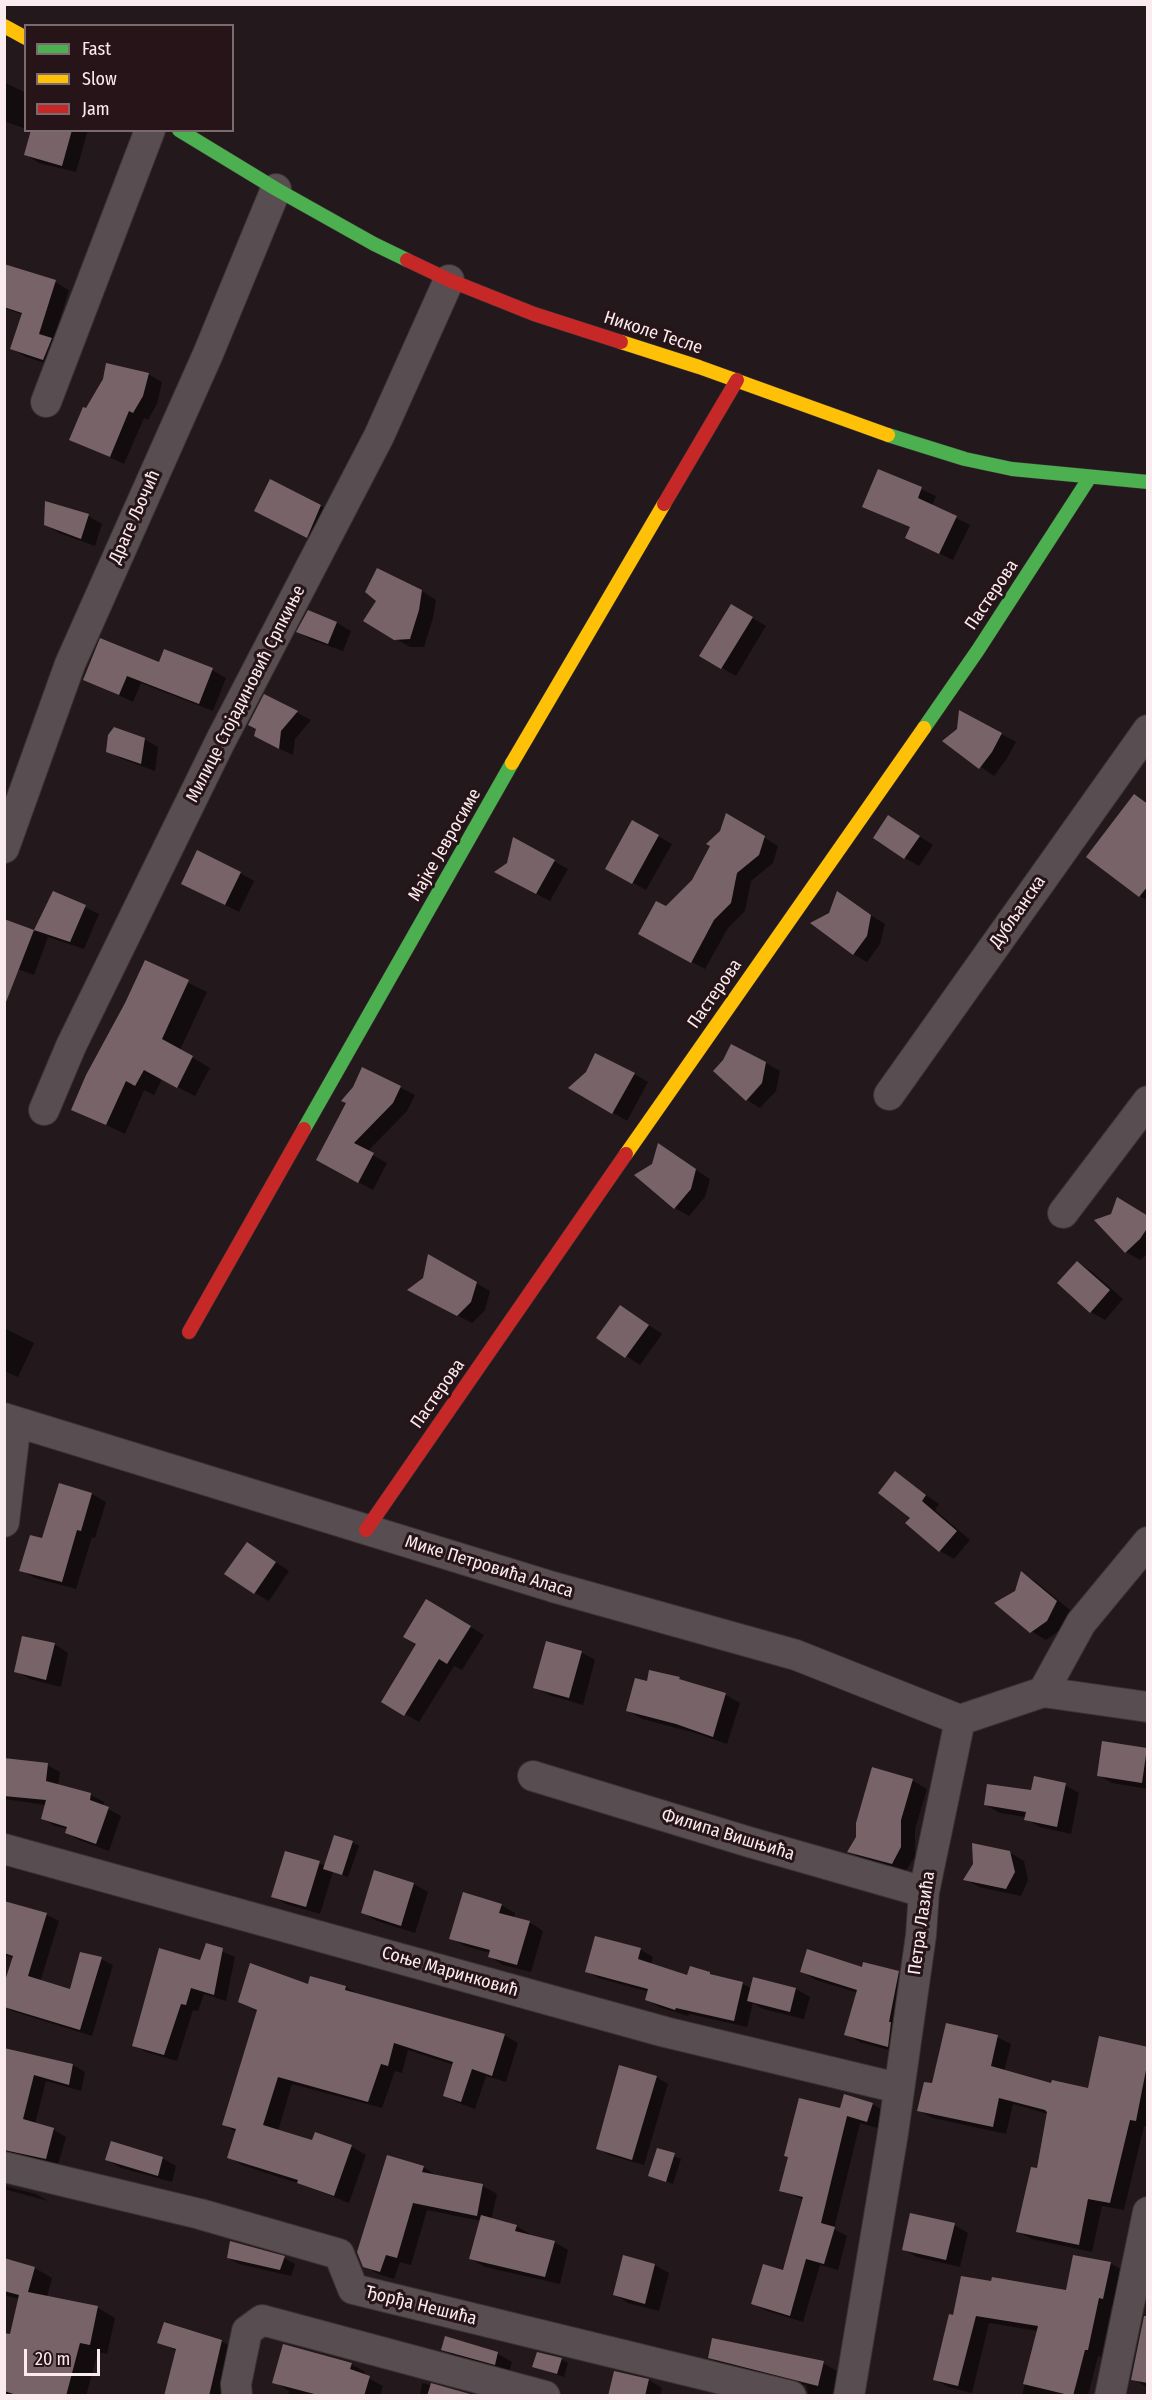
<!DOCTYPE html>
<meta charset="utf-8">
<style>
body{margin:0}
#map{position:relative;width:1152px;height:2400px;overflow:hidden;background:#23181b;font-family:"Fira Sans Condensed",sans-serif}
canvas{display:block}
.frame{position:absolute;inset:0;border:6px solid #faecee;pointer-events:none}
.legend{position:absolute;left:24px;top:24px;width:210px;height:108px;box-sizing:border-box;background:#271418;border:2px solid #7b6a6e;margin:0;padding:8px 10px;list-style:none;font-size:18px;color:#faecee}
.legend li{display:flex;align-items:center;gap:12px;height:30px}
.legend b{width:30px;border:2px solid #7b6a6e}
.scale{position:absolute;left:24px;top:2349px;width:76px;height:27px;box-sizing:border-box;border:3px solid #faecee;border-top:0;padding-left:8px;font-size:18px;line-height:21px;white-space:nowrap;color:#faecee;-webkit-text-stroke:4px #271418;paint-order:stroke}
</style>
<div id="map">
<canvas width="1152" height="2400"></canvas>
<div class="frame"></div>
<ul class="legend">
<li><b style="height:8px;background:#4caf50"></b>Fast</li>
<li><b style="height:8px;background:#ffc107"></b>Slow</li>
<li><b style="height:8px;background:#c62828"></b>Jam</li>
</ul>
<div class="scale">20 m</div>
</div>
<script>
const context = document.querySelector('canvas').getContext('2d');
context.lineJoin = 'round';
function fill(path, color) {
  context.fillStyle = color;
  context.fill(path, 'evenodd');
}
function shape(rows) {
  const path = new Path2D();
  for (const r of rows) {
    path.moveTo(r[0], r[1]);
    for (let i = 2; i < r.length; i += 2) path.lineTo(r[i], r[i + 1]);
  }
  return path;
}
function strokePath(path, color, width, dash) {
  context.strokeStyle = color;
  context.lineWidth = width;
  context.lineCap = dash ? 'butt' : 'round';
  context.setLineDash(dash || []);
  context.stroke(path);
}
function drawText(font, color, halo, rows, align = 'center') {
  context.font = font + ' "Fira Sans Condensed",sans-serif';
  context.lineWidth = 6;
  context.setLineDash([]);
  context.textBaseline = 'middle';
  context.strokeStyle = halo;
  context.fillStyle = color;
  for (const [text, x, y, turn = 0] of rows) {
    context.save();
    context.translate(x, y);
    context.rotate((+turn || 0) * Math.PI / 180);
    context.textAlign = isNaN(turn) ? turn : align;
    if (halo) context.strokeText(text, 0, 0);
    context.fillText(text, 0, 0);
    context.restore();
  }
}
fill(shape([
 [4,82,26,93,26,129,4,121],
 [28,130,88,130,76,172,39,163,26,155,33,132],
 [4,276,55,282,69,290,53,341,65,348,58,367,26,357,12,349,23,315,4,308],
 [148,374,162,382,157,404,148,420,144,418,124,464,71,439,87,410],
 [879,471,936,496,932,506,970,525,953,560,921,545,911,528,864,506],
 [321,506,334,514,321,545,270,519],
 [88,516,102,524,95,546,59,533,45,524],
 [422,591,436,600,433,618,424,647,410,647,365,621],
 [732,606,766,626,736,676,701,656],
 [337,623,351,631,343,651,312,640,298,632],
 [165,651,212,670,226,678,213,711,141,683,133,702,85,679,159,664],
 [265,696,311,720,295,739,293,755,269,744,258,729],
 [960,712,1016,742,1006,760,994,776,944,741,959,730],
 [144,739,158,747,155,771,122,759,107,751],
 [1135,796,1148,803,1148,901,1139,896],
 [727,815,778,846,773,863,751,881,745,911,728,928,705,969,653,941,667,908,693,881,721,832],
 [633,822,672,844,646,890,607,868],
 [902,825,933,845,919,866,905,858],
 [514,839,568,869,550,901,510,880,508,864],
 [240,873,254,881,239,912,183,884],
 [54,893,99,914,84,949,48,937,34,975,4,964,4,920,35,932],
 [850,902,885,924,880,944,867,962,853,954],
 [146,962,207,992,180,1050,210,1068,195,1096,162,1079,154,1095,144,1090,125,1134,73,1109],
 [766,1063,780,1071,776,1091,760,1108,747,1100],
 [363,1069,415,1095,407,1111,367,1152,387,1163,373,1190,332,1168,355,1088],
 [634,1074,648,1082,627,1121,571,1088],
 [672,1154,710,1179,705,1197,689,1216,675,1208],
 [1148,1217,1148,1253,1140,1260,1126,1252],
 [429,1256,490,1291,485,1310,472,1323,423,1298],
 [1077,1262,1091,1271,1123,1299,1105,1320,1091,1312,1059,1283],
 [621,1306,662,1334,640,1365,598,1337],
 [4,1328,34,1343,18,1377,4,1371],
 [895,1473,939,1504,935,1510,970,1540,954,1559,940,1551,912,1518],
 [60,1485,92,1494,106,1502,95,1538,92,1537,76,1589,35,1578,21,1570,43,1540],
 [261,1552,289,1571,269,1601,255,1593],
 [1022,1573,1035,1581,1070,1610,1061,1629,1046,1640,1031,1631,1016,1592],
 [441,1609,484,1635,462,1670,454,1666,419,1722,383,1701],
 [54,1644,68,1653,61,1687,30,1679,16,1671],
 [581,1652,595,1660,583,1705,549,1695,535,1687],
 [650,1671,726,1695,740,1703,727,1744,692,1732,642,1719,628,1711,648,1683],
 [1103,1742,1148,1750,1148,1789,1112,1783,1098,1775],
 [4,1760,47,1765,60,1772,58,1786,91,1795,104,1802,103,1806,121,1816,109,1851,79,1840,67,1833,68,1829,55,1826,43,1819,46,1805,4,1799],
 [873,1769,913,1781,927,1789,915,1829,915,1856,906,1871,863,1859,849,1852,858,1838],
 [1065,1785,1079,1793,1071,1834,1040,1827,1026,1819,1026,1817,1000,1813,986,1805],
 [352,1842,359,1846,348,1877,333,1872,320,1914,286,1904,272,1896,319,1863,326,1866],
 [1009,1852,1024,1861,1028,1880,1021,1896,979,1887,965,1879],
 [414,1884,428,1892,415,1933,377,1921,363,1913],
 [4,1902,47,1915,59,1921,40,1982,71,1991,101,1959,113,1965,92,2036,12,2011,4,2007,14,1958,4,1955],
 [501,1905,515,1913,514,1918,529,1922,543,1931,531,1972,503,1965,489,1956,490,1953,465,1946,451,1938],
 [596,1937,641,1950,653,1957,651,1965,688,1977,710,1973,718,1978,743,1984,752,1989,796,1989,810,1997,804,2019,763,2009,753,2003,747,2027,689,2014,688,2016,659,2007,646,1999,649,1992,599,1978,586,1971],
 [207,1945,235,1957,226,2001,204,1994,198,2011,193,2010,177,2061,146,2052,133,2045,201,1962],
 [863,1969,898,1972,912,1980,902,2054,860,2042,846,2034,858,1993,816,1980,802,1972],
 [309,1986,345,1987,360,1995,504,2035,518,2043,506,2082,486,2076,475,2109,458,2103,445,2095,454,2065,408,2050,402,2073,395,2071,382,2108,292,2084,278,2131,313,2142,316,2134,352,2147,366,2155,349,2203,303,2185,242,2165,229,2157,236,2132,224,2125,258,2012,240,2002],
 [997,2037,1011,2044,1004,2072,1052,2085,1089,2090,1148,2049,1148,2127,1144,2126,1124,2210,1102,2206,1092,2252,1032,2239,1018,2232,1038,2170,1048,2114,1013,2104,1006,2134,933,2118,919,2111,933,2085],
 [4,2049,73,2065,85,2072,81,2091,46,2081,35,2124,54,2130,66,2137,58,2165,4,2161],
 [656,2077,668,2084,644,2165,609,2155,598,2148],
 [872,2104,886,2112,881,2129,860,2123,834,2229,847,2236,838,2270,820,2265,803,2322,767,2311,753,2304,784,2272,804,2200,781,2190,841,2110],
 [658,2150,681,2159,673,2184,650,2175],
 [162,2158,176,2166,172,2182,121,2168,107,2160],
 [423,2167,437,2176,483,2186,497,2194,491,2220,516,2226,530,2234,530,2236,554,2242,568,2250,560,2284,485,2267,471,2259,481,2221,427,2210,411,2265,400,2262,394,2279,378,2274,364,2266],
 [4,2186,36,2194,48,2201,4,2189],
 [954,2225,968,2233,960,2267,917,2257,903,2249],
 [624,2257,655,2265,669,2273,659,2311,628,2303,614,2294],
 [228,2258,284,2258,295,2264,291,2276,239,2264],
 [4,2260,35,2268,52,2278,47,2297,98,2308,115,2318,107,2354,98,2352,86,2396,4,2396,4,2334,11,2336,20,2299,4,2295],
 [1110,2263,1124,2271,1117,2305,1112,2305,1101,2357,1098,2356,1088,2396,1022,2396,1038,2331,989,2323,972,2393,948,2387,934,2379,950,2316,1067,2292],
 [446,2338,498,2354,512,2362,509,2372,457,2358,443,2349],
 [221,2341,235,2349,224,2396,166,2396,177,2351,159,2342],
 [1148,2347,1148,2388,1133,2379],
 [709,2357,823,2363,837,2371,832,2396,809,2396,806,2385,723,2365],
 [561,2359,568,2363,564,2377,534,2367],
 [351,2364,365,2372,364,2376,383,2386,380,2396,288,2396,289,2391,274,2382],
 [649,2380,662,2388,660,2396,609,2396],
 [422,2383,471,2396,420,2396]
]), '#0007');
fill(shape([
 [31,130,72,130,62,166,24,155],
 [4,264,56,280,39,334,52,338,43,360,10,349,22,313,4,307],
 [106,363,149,373,143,396,133,413,129,411,110,457,69,440,83,407,86,408,103,379],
 [878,469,922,487,918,498,957,516,939,554,905,538,910,527,862,507],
 [270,479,321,505,307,538,254,511],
 [45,501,89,514,81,539,44,525],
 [377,568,422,590,419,610,410,639,394,640,363,621,376,601,365,592],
 [731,604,753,617,721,669,699,656],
 [308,610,337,622,328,644,296,632],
 [100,638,159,662,164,649,213,668,199,704,127,676,119,695,83,680],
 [264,694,298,711,281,731,279,749,254,736,256,729,248,725],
 [959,710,1002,733,992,752,979,769,942,741,957,729],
 [114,727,145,738,141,764,106,752,108,735],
 [1134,794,1148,804,1148,886,1139,897,1086,857],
 [726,813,765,836,759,855,737,873,731,903,714,920,691,963,638,934,656,901,666,906,692,880,710,846,706,844,720,831],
 [888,815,920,836,904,859,873,838],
 [632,820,659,835,632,884,605,869],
 [513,837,555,860,536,894,494,872,507,863],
 [197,850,241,872,225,905,181,884],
 [53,891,86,905,70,942,34,930],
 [837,891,871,915,867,936,853,955,810,923,829,913],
 [4,919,34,930,6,1002,4,1002],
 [145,960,189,980,162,1039,193,1056,177,1088,144,1070,135,1086,126,1081,106,1125,71,1110,86,1075,125,1003],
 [731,1044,766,1062,762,1083,746,1101,713,1071,723,1060],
 [595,1053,635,1073,612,1114,568,1088,586,1072],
 [362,1067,401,1086,393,1103,354,1143,374,1153,358,1183,316,1160,346,1103,341,1101,353,1087],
 [658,1143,696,1169,691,1189,674,1209,634,1175,652,1164],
 [1117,1197,1148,1216,1148,1227,1140,1239,1125,1253,1094,1220,1111,1214],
 [428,1254,477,1282,471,1302,457,1316,407,1290,423,1278],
 [1077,1261,1110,1290,1090,1313,1057,1283],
 [620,1305,649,1325,625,1358,596,1338],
 [895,1471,926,1495,922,1501,957,1531,939,1552,905,1523,910,1518,878,1493],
 [59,1483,92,1493,81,1531,77,1530,62,1582,19,1571,30,1535,42,1538],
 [247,1542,276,1562,254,1594,224,1574],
 [1021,1571,1057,1601,1047,1621,1030,1633,994,1603,1015,1591],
 [426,1599,471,1626,447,1664,439,1659,404,1716,381,1702,416,1644,403,1637],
 [22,1636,55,1643,46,1680,14,1672],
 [546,1641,582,1651,569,1698,533,1688],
 [649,1670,680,1677,679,1679,726,1693,713,1737,676,1724,626,1711,635,1678,647,1681],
 [1102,1741,1147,1748,1142,1783,1097,1776],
 [4,1758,48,1763,46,1781,91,1793,90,1800,109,1807,96,1844,65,1833,67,1827,41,1819,46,1800,4,1796],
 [872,1767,913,1779,901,1820,901,1847,892,1864,847,1852,856,1837,856,1823],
 [1034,1776,1066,1783,1057,1827,1024,1820,1026,1812,984,1805,987,1784,1031,1790],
 [334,1835,353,1841,342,1875,323,1869],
 [972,1843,1010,1851,1015,1872,1006,1889,963,1880,973,1864],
 [285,1851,320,1861,306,1907,271,1897],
 [374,1870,414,1883,401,1926,361,1913],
 [463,1892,502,1904,499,1913,530,1921,517,1965,488,1957,490,1950,449,1939],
 [4,1901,47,1913,28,1976,70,1989,80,1952,102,1957,80,2030,4,2007,4,1984,13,1956,4,1953],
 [595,1936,641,1948,638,1959,687,1975,690,1966,710,1972,710,1974,743,1982,734,2021,676,2008,675,2010,645,2000,648,1989,585,1972],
 [206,1943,223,1948,214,1995,191,1988,186,2005,181,2004,164,2055,132,2046,159,1948,200,1960],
 [807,1949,862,1967,863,1962,899,1971,889,2022,891,2022,888,2047,844,2035,857,1990,800,1972],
 [250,1963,308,1984,310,1976,346,1986,345,1990,505,2034,492,2076,472,2069,461,2102,443,2096,453,2062,394,2043,388,2066,381,2064,368,2102,278,2077,263,2125,312,2140,315,2132,352,2145,334,2196,297,2183,298,2180,227,2158,236,2129,222,2125,257,2010,238,2002],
 [753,1977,796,1988,790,2012,747,2001],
 [946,2023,998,2035,991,2066,1051,2083,1052,2080,1088,2088,1099,2036,1148,2047,1148,2060,1136,2121,1130,2120,1110,2203,1088,2199,1079,2245,1016,2232,1031,2167,1037,2168,1047,2112,1045,2110,999,2098,993,2127,917,2111,924,2082,932,2083],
 [4,2048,73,2064,69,2085,34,2075,23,2119,54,2128,46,2159,4,2150],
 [619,2065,657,2076,632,2160,596,2149],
 [844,2094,873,2103,867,2122,847,2116,821,2223,835,2227,824,2264,806,2259,790,2316,751,2304,763,2264,783,2270,803,2197,779,2191,788,2157,784,2156,799,2098,840,2108],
 [111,2141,163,2157,158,2176,105,2160],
 [657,2148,675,2153,666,2182,648,2176],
 [387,2155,424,2166,422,2172,483,2184,477,2216,413,2203,397,2258,386,2255,380,2272,363,2267,357,2252],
 [910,2213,955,2223,946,2260,902,2250],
 [481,2215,517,2225,515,2231,555,2241,545,2277,469,2259],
 [230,2241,285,2256,280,2270,227,2258],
 [623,2255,655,2264,645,2304,613,2295],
 [1073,2255,1111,2262,1103,2299,1099,2298,1088,2350,1085,2350,1073,2396,1023,2384,1038,2326,976,2316,958,2386,933,2380,949,2314,953,2315,961,2276,991,2281,992,2277,1066,2290],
 [4,2258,35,2267,28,2292,98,2306,90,2345,80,2343,66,2396,20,2396,4,2391,4,2333,10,2334,19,2295,4,2291],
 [1144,2316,1148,2316,1148,2383,1131,2380],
 [164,2322,222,2340,209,2396,164,2396,176,2349,157,2343],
 [445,2336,498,2352,495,2365,441,2350],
 [712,2338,824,2361,818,2386,708,2358],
 [283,2344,352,2363,350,2369,370,2376,364,2396,322,2396,272,2383],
 [537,2352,562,2358,557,2374,532,2367],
 [614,2371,649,2379,645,2396,608,2396],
 [431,2383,477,2396,427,2396]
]), '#786468');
const street = shape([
 [46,402,150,130],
 [4,848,70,664,208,354,276,189],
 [889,1095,1148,730],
 [44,1110,71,1046,221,740,379,436,449,280],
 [1063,1213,1148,1101],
 [4,1418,553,1587,796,1655,960,1720],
 [4,1522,16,1422],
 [1043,1692,1148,1707],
 [533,1776,749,1842,924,1892],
 [4,1849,665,2032,898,2088],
 [4,2167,200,2214,339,2254,353,2289,791,2396],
 [237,2396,236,2384,247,2331,262,2320,545,2396],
 [849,2396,893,2133,921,1935,924,1892,960,1720,1043,1692,1081,1623,1148,1542],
 [1110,2396,1148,2212]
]);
const fast = shape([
 [179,130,276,189,374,244,407,260],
 [888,435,965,459,1012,469,1148,482],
 [924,728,978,650,1090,477],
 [304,1129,512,763]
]);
const slow = shape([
 [4,26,26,38],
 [621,342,699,367,888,435],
 [512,763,664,504],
 [626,1154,924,728]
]);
const jam = shape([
 [407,260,449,280,534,314,621,342],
 [664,504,737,380],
 [189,1332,304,1129],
 [366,1530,626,1154]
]);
strokePath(street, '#3a3234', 32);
strokePath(fast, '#3a3234', 15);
strokePath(slow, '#3a3234', 15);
strokePath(jam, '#3a3234', 15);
strokePath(street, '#584e51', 30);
strokePath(fast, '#4caf50', 14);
strokePath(slow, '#ffc107', 14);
strokePath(jam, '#c62828', 14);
drawText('18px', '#faecee', '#271418', [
 ["Николе Тесле",653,333,18],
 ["Драге Љочић",135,517,-66],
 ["Пастерова",992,595,-56],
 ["Милице Стојадиновић Српкиње",246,694,-63],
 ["Мајке Јевросиме",445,845,-60],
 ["Дубљанска",1018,912,-55],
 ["Пастерова",715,994,-55],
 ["Пастерова",438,1394,-55],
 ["Мике Петровића Аласа",489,1567,17],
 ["Филипа Вишњића",728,1835,17],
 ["Петра Лазића",922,1923,-82],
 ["Соње Маринковић",450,1972,16],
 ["Ђорђа Нешића",421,2306,14]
]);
</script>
